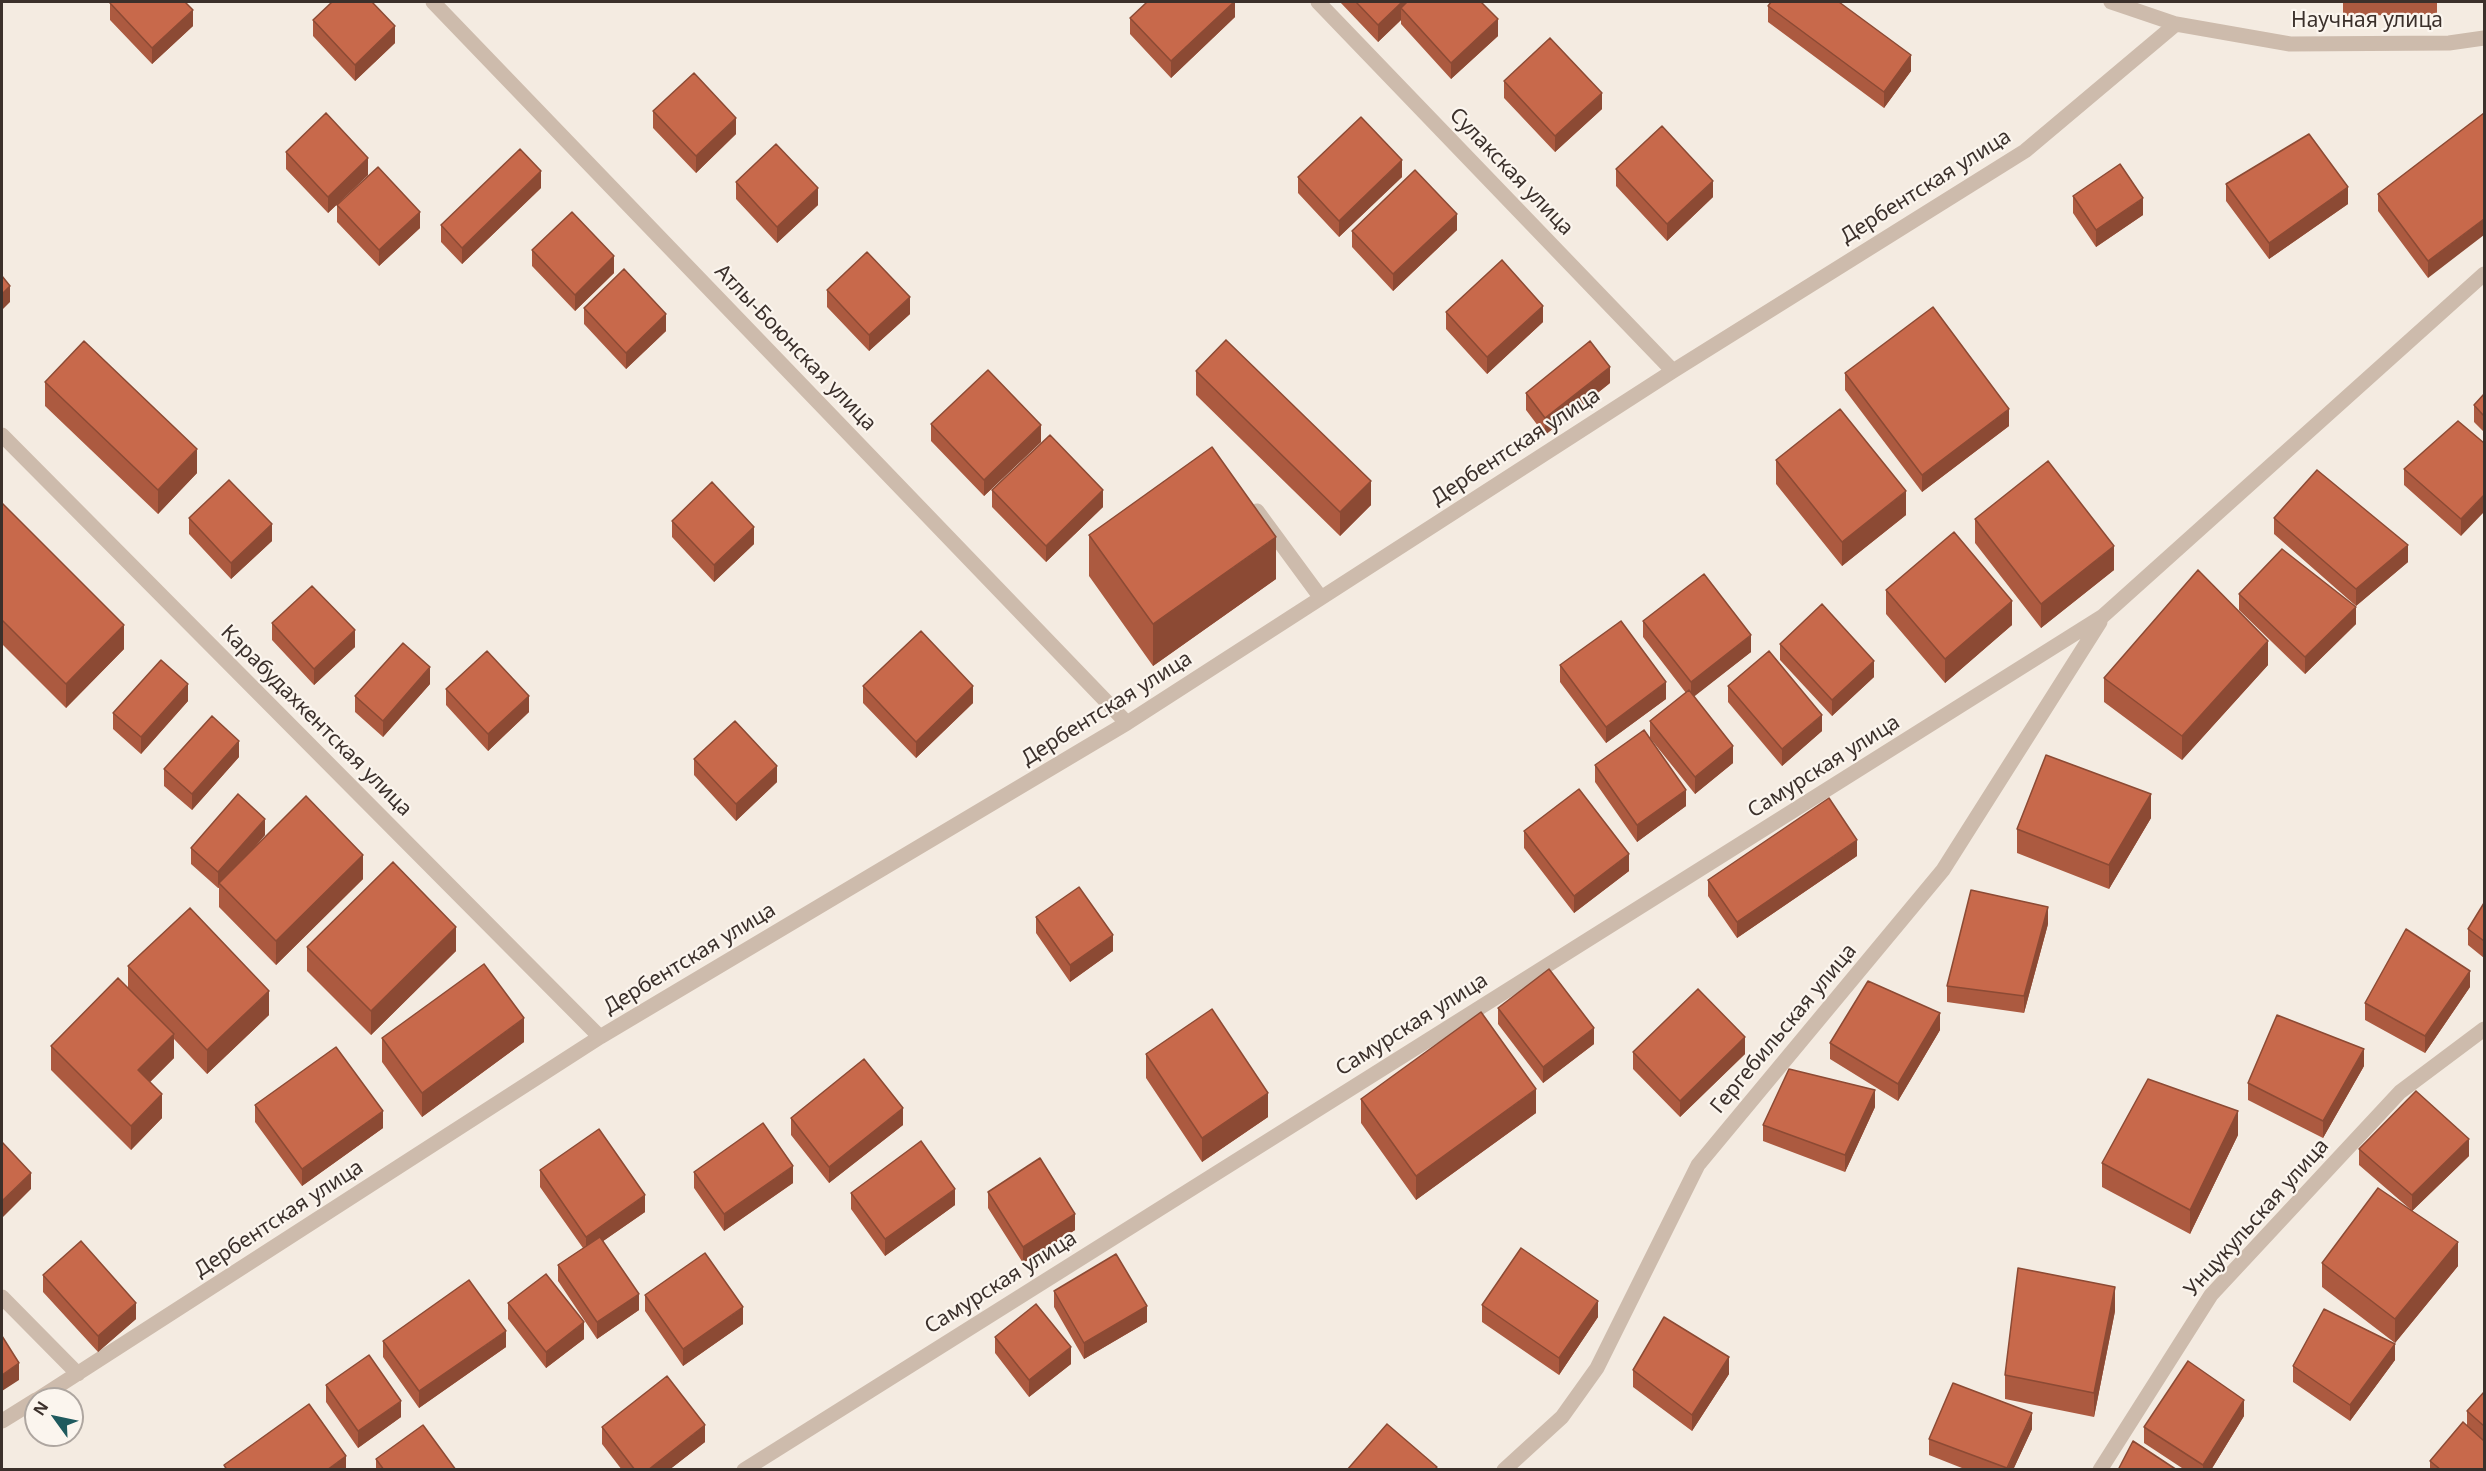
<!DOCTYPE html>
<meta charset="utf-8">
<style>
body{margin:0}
#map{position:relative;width:2486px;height:1471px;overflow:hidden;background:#f4ebe1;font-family:"Noto Sans",sans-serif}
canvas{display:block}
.frame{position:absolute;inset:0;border:3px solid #3b302b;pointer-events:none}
.north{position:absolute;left:24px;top:1387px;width:60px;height:60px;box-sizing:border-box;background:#fbf5ee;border:2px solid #aea6a0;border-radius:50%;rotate:303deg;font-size:16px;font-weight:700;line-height:24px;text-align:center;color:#3b302b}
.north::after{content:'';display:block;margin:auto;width:21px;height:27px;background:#1f5a5e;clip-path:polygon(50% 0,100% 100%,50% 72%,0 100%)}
</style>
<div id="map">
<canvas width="2486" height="1471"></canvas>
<div class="frame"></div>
<div class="north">N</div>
</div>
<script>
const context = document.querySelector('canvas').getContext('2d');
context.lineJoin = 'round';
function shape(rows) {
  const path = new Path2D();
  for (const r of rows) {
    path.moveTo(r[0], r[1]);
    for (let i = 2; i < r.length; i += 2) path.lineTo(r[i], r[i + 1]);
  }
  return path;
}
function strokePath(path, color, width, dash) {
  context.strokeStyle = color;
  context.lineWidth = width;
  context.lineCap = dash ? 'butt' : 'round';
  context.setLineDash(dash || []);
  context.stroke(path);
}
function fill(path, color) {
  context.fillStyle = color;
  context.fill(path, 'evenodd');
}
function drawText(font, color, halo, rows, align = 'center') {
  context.font = font + ' "Noto Sans",sans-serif';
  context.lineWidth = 4.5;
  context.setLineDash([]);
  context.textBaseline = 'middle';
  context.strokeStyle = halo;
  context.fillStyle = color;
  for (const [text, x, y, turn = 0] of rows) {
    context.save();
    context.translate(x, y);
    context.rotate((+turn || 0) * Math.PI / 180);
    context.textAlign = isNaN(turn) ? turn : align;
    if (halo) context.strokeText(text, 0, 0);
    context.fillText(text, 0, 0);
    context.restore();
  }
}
strokePath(shape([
 [433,2,1127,723],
 [1318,2,1673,371],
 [2111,2,2176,24,2290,44,2449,43,2484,38],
 [2,435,600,1037],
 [1257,511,1321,598],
 [2,1297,78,1374],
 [38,1399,600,1037,1127,723,1673,371,2025,151,2176,24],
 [2,1421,36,1400],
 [744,1470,2103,616,2484,274],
 [1504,1470,1562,1417,1597,1368,1698,1165,1943,870,2100,622],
 [2100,1470,2211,1295,2400,1092,2484,1029]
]), '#cdbbac', 15);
fill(shape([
 [1235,2,1235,17,1171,78,1130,34,1130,18],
 [1340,2,1481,2,1498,36,1451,79,1401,24,1401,20,1378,42],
 [2343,2,2437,2,2437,14,2343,16],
 [110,3,193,26,152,64,110,20],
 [1768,6,1911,71,1884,108,1768,22],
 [313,20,395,43,355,81,313,36],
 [1504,81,1602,109,1555,152,1504,98],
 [653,111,736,134,696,173,653,128],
 [2484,113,2428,278,2378,211,2378,194],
 [286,152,368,175,328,213,286,169],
 [1616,169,1713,197,1667,241,1616,186],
 [1298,177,1402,177,1339,237,1298,193],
 [736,182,818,205,777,243,736,199],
 [2226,184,2348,204,2269,259,2226,201],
 [541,188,462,264,441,242,441,225],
 [2073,196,2143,215,2096,247,2073,213],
 [337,205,420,228,379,266,337,222],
 [1457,230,1393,291,1352,247,1352,231],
 [532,250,614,273,575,311,532,266],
 [827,290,910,314,869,351,827,307],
 [584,308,666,331,626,369,584,324],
 [1446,312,1543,322,1487,374,1446,329],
 [1196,371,1371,505,1340,536,1196,395],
 [1845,373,2009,426,1922,492,1845,390],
 [45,382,197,473,158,514,45,406],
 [1610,383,1545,435,1526,410,1526,393],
 [2484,394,2484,432,2474,422,2474,405],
 [931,424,1041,442,984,496,931,441],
 [2484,443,2461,536,2404,485,2404,469],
 [1776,460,1906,515,1842,566,1776,484],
 [992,490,1103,507,1046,562,992,507],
 [2,503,124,649,66,708,2,644],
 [189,518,272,541,231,579,189,534],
 [2274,518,2408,562,2356,606,2274,534],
 [1975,519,2114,570,2041,628,1975,543],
 [672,521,754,544,714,582,672,537],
 [1089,535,1276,579,1153,666,1089,576],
 [1886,590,2012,625,1945,683,1886,614],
 [2239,594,2356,624,2305,674,2239,610],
 [1643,621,1751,652,1694,696,1733,763,1695,794,1650,738,1650,721,1686,693,1643,637],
 [272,623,355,647,314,685,272,640],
 [1780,644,1874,677,1832,716,1780,660],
 [1560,665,1666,699,1606,743,1560,682],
 [2268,665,2182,760,2104,702,2104,678],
 [430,684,383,737,355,712,355,696],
 [863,686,973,703,916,758,863,703],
 [1728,686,1822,731,1782,766,1728,702],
 [446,689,529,712,488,751,446,705],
 [188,701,141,754,113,729,113,713],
 [239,757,192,810,164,786,164,769],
 [694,759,777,782,736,821,694,775],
 [1595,765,1686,806,1637,842,1595,782],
 [2151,818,2109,889,2017,853,2017,829],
 [1524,831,1629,871,1574,913,1524,848],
 [265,835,254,848,363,879,276,965,219,907,219,888,218,888,191,864,191,848],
 [1857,856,1737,938,1708,896,1708,880],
 [2484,903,2484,958,2468,945,2468,929],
 [1036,917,1113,951,1070,982,1036,933],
 [2048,924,2024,1013,1947,1002,1947,986],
 [307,947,456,951,371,1035,307,971],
 [128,966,269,1015,207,1074,174,1039,174,1058,150,1082,162,1118,131,1150,51,1070,51,1046,128,988],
 [2470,987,2425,1053,2365,1020,2365,1003],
 [1498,1008,1594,1044,1543,1083,1498,1024],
 [1940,1030,1898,1101,1830,1059,1830,1043],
 [382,1038,524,1042,422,1117,382,1062],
 [1633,1052,1745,1054,1680,1117,1633,1069],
 [1146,1054,1268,1117,1202,1162,1146,1078],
 [2364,1066,2323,1138,2248,1100,2248,1083],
 [1361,1099,1536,1113,1416,1200,1361,1123],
 [255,1105,383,1128,302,1186,255,1122],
 [1875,1107,1845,1172,1763,1141,1763,1125],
 [791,1118,903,1125,829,1183,791,1135],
 [2238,1135,2190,1234,2102,1187,2102,1163],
 [2359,1149,2469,1156,2412,1211,2458,1266,2395,1343,2322,1287,2322,1263,2410,1209,2359,1165],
 [540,1170,645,1212,603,1241,639,1310,597,1339,558,1281,558,1265,583,1248,540,1187],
 [694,1172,793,1183,724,1231,694,1188],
 [988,1192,1075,1230,1023,1263,988,1208],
 [851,1193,955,1205,885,1256,851,1209],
 [43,1275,136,1319,98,1352,43,1292],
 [1054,1291,1147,1322,1084,1359,1054,1307],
 [645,1295,743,1324,683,1366,645,1311],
 [508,1303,584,1339,546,1368,508,1319],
 [1482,1305,1598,1317,1559,1375,1482,1322],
 [2115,1311,2094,1417,2005,1399,2005,1375],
 [995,1337,1071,1364,1029,1397,995,1353],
 [383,1341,506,1347,419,1408,383,1357],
 [2395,1360,2350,1421,2293,1382,2293,1366],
 [1633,1370,1729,1374,1692,1431,1633,1387],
 [326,1385,401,1417,358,1448,326,1402],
 [2484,1392,2484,1470,2430,1470,2430,1461,2467,1426,2467,1411],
 [2244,1416,2211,1470,2185,1470,2144,1443,2144,1427],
 [602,1427,705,1442,669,1470,622,1470,602,1444],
 [2032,1429,2013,1470,1967,1470,1929,1455,1929,1439],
 [376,1459,456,1470,376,1470]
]), '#ac5a40');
fill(shape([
 [1234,2,1235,2,1235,17,1171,78,1171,61],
 [1402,2,1420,2,1401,8,1401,20,1378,42,1378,25],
 [193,10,193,26,152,64,152,48],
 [1498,19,1498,36,1451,79,1451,63],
 [395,26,395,43,355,81,355,65],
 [1911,55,1911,71,1884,108,1884,92],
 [1602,93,1602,109,1555,152,1555,136],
 [736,118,736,134,696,173,696,156],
 [368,158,368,175,328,213,328,197],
 [1402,160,1402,177,1339,237,1339,221],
 [541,171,541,188,462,264,462,248],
 [1713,181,1713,197,1667,241,1667,224],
 [2348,187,2348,204,2269,259,2269,243],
 [818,188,818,205,777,243,777,227],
 [2143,198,2143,215,2096,247,2096,230],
 [420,212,420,228,379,266,379,250],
 [1457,214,1457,230,1393,291,1393,274],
 [2484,219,2484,235,2428,278,2428,261],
 [614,256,614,273,575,311,575,295],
 [10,286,10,302,2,310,2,294],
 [910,297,910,314,869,351,869,335],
 [1543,306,1543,322,1487,374,1487,357],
 [666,314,666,331,626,369,626,353],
 [1610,367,1610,383,1545,435,1545,418],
 [2009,409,2009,426,1922,492,1922,475],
 [1041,425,1041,442,984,496,984,480],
 [197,449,197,473,158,514,158,490],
 [1371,481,1371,505,1340,536,1340,512],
 [1103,490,1103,507,1046,562,1046,546],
 [1906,491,1906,515,1842,566,1842,542],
 [2484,495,2484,512,2461,536,2461,519],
 [272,524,272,541,231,579,231,563],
 [754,527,754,544,714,582,714,565],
 [1276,537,1276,579,1153,666,1153,624],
 [2408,545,2408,562,2356,606,2356,589],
 [2114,546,2114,570,2041,628,2041,604],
 [2012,601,2012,625,1945,683,1945,659],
 [2356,607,2356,624,2305,674,2305,657],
 [124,625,124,649,66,708,66,684],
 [355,630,355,647,314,685,314,669],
 [1751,635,1751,652,1691,699,1691,682],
 [2268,641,2268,665,2182,760,2182,736],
 [1874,661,1874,677,1832,716,1832,700],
 [430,667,430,684,383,737,383,721],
 [1666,682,1666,699,1606,743,1606,727],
 [188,684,188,701,141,754,141,737],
 [973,686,973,703,916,758,916,742],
 [529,696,529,712,488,751,488,734],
 [1822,715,1822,731,1782,766,1782,749],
 [239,741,239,757,192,810,192,794],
 [1733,746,1733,763,1695,794,1695,777],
 [777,766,777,782,736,821,736,804],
 [1686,790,1686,806,1637,842,1637,825],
 [2151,794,2151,818,2109,889,2109,865],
 [265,819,265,835,221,885,219,883,218,888,218,872],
 [1857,840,1857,856,1737,938,1737,922],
 [1629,854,1629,871,1574,913,1574,896],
 [363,855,363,879,276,965,276,941],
 [2048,907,2048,924,2024,1013,2024,996],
 [456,927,456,951,371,1035,371,1011],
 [1113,935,1113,951,1070,982,1070,965],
 [2470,971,2470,987,2425,1053,2425,1036],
 [269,991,269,1015,207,1074,207,1050],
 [1940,1013,1940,1030,1898,1101,1898,1084],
 [524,1018,524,1042,422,1117,422,1093],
 [1594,1028,1594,1044,1543,1083,1543,1067],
 [174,1034,174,1058,138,1094,138,1070],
 [1745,1037,1745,1054,1680,1117,1680,1101],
 [2364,1049,2364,1066,2323,1138,2323,1121],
 [1536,1089,1536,1113,1416,1200,1416,1176],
 [1875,1090,1875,1107,1845,1172,1845,1155],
 [1268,1093,1268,1117,1202,1162,1202,1138],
 [162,1094,162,1118,131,1150,131,1126],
 [903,1108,903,1125,829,1183,829,1167],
 [383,1111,383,1128,302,1186,302,1169],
 [2238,1111,2238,1135,2190,1234,2190,1210],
 [2469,1139,2469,1156,2412,1211,2412,1195],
 [793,1166,793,1183,724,1231,724,1214],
 [31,1173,31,1189,2,1218,2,1201],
 [955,1189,955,1205,885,1256,885,1239],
 [645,1195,645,1212,586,1253,586,1237],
 [1075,1214,1075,1230,1023,1263,1023,1247],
 [2458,1242,2458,1266,2395,1343,2395,1319],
 [2115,1287,2115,1311,2094,1417,2094,1393],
 [639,1294,639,1310,597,1339,597,1322],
 [1598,1301,1598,1317,1559,1375,1559,1358],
 [136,1303,136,1319,98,1352,98,1336],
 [1147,1306,1147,1322,1084,1359,1084,1343],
 [743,1307,743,1324,683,1366,683,1349],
 [584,1322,584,1339,546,1368,546,1352],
 [506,1331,506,1347,419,1408,419,1391],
 [2395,1344,2395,1360,2350,1421,2350,1405],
 [1071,1347,1071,1364,1029,1397,1029,1380],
 [1729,1357,1729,1374,1692,1431,1692,1415],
 [19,1363,19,1380,2,1391,2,1375],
 [2244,1400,2244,1416,2211,1470,2203,1470,2203,1465],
 [401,1401,401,1417,358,1448,358,1431],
 [2032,1413,2032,1429,2013,1470,2007,1470],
 [705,1425,705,1442,669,1470,648,1470],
 [346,1456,346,1470,327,1470]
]), '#8c4a34');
const building = shape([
 [111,2,185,2,193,10,152,48,110,3,111,2],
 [332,2,372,2,395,26,355,65,313,20,332,2],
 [1147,2,1234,2,1171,61,1130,18,1147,2],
 [1356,2,1402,2,1378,25,1356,2],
 [1407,2,1481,2,1498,19,1451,63,1401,8,1407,2],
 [1771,2,1839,2,1911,55,1884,92,1768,6,1771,2],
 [1550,38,1602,93,1555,136,1504,81,1550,38],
 [694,73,736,118,696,156,653,111,694,73],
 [326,113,368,158,328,197,286,152,326,113],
 [2484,113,2484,219,2428,261,2378,194,2484,113],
 [1361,117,1402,160,1339,221,1298,177,1361,117],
 [1662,126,1713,181,1667,224,1616,169,1662,126],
 [2309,134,2348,187,2269,243,2226,184,2309,134],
 [776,144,818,188,777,227,736,182,776,144],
 [520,149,541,171,462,248,441,225,520,149],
 [2120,164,2143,198,2096,230,2073,196,2120,164],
 [378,167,420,212,379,250,337,205,378,167],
 [1415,170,1457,214,1393,274,1352,231,1415,170],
 [572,212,614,256,575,295,532,250,572,212],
 [867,252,910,297,869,335,827,290,867,252],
 [1502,260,1543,306,1487,357,1446,312,1502,260],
 [624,269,666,314,626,353,584,308,624,269],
 [2,276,10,286,2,294,2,276],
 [1933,307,2009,409,1922,475,1845,373,1933,307],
 [1226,340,1371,481,1340,512,1196,371,1226,340],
 [84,341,197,449,158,490,45,382,84,341],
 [1590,341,1610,367,1545,418,1526,393,1590,341],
 [988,370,1041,425,984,480,931,424,988,370],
 [2484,394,2484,416,2474,405,2484,394],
 [1840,409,1906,491,1842,542,1776,460,1840,409],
 [2458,421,2484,443,2484,495,2461,519,2404,469,2458,421],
 [1050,435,1103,490,1046,546,992,490,1050,435],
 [1212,447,1276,537,1153,624,1089,535,1212,447],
 [2048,461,2114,546,2041,604,1975,519,2048,461],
 [2317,470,2408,545,2356,589,2274,518,2317,470],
 [229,480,272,524,231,563,189,518,229,480],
 [712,482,754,527,714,565,672,521,712,482],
 [2,503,124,625,66,684,2,620,2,503],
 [1954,532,2012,601,1945,659,1886,590,1954,532],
 [2282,549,2356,607,2305,657,2239,594,2282,549],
 [2198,570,2268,641,2182,736,2104,678,2198,570],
 [1704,574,1751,635,1691,682,1643,621,1704,574],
 [312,586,355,630,314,669,272,623,312,586],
 [1822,604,1874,661,1832,700,1780,644,1822,604],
 [1621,621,1666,682,1606,727,1560,665,1621,621],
 [921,631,973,686,916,742,863,686,921,631],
 [403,643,430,667,383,721,355,696,403,643],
 [487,651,529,696,488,734,446,689,487,651],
 [1769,651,1822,715,1782,749,1728,686,1769,651],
 [161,660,188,684,141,737,113,713,161,660],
 [1689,690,1733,746,1695,777,1650,721,1689,690],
 [212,716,239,741,192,794,164,769,212,716],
 [735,721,777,766,736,804,694,759,735,721],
 [1644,730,1686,790,1637,825,1595,765,1644,730],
 [2046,755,2151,794,2109,865,2017,829,2046,755],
 [1579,789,1629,854,1574,896,1524,831,1579,789],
 [238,794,265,819,218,872,191,848,238,794],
 [306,796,363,855,276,941,219,883,306,796],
 [1829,798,1857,840,1737,922,1708,880,1829,798],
 [393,862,456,927,371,1011,307,947,393,862],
 [1079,887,1113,935,1070,965,1036,917,1079,887],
 [1971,890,2048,907,2024,996,1947,986,1971,890],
 [2484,903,2484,941,2468,929,2484,903],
 [190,908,269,991,207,1050,128,966,190,908],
 [2406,929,2470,971,2425,1036,2365,1003,2406,929],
 [484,964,524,1018,422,1093,382,1038,484,964],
 [1549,969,1594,1028,1543,1067,1498,1008,1549,969],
 [118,978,174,1034,138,1070,162,1094,131,1126,51,1046,118,978],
 [1868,981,1940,1013,1898,1084,1830,1043,1868,981],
 [1698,989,1745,1037,1680,1101,1633,1052,1698,989],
 [1212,1009,1268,1093,1202,1138,1146,1054,1212,1009],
 [1481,1012,1536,1089,1416,1176,1361,1099,1481,1012],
 [2277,1015,2364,1049,2323,1121,2248,1083,2277,1015],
 [336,1047,383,1111,302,1169,255,1105,336,1047],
 [864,1059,903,1108,829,1167,791,1118,864,1059],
 [1789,1069,1875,1090,1845,1155,1763,1125,1789,1069],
 [2148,1079,2238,1111,2190,1210,2102,1163,2148,1079],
 [2416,1091,2469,1139,2412,1195,2359,1149,2416,1091],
 [763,1123,793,1166,724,1214,694,1172,763,1123],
 [599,1129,645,1195,586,1237,540,1170,599,1129],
 [921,1141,955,1189,885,1239,851,1193,921,1141],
 [2,1142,31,1173,2,1201,2,1142],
 [1040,1158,1075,1214,1023,1247,988,1192,1040,1158],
 [2378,1188,2458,1242,2395,1319,2322,1263,2378,1188],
 [600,1237,639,1294,597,1322,558,1265,600,1237],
 [81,1241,136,1303,98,1336,43,1275,81,1241],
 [1521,1248,1598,1301,1559,1358,1482,1305,1521,1248],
 [705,1253,743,1307,683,1349,645,1295,705,1253],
 [1116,1254,1147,1306,1084,1343,1054,1291,1116,1254],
 [2018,1268,2115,1287,2094,1393,2005,1375,2018,1268],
 [546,1274,584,1322,546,1352,508,1303,546,1274],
 [469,1280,506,1331,419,1391,383,1341,469,1280],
 [1036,1304,1071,1347,1029,1380,995,1337,1036,1304],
 [2324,1309,2395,1344,2350,1405,2293,1366,2324,1309],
 [1664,1317,1729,1357,1692,1415,1633,1370,1664,1317],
 [2,1336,19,1363,2,1375,2,1336],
 [369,1355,401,1401,358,1431,326,1385,369,1355],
 [2188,1361,2244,1400,2203,1465,2144,1427,2188,1361],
 [667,1376,705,1425,648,1470,635,1470,602,1427,667,1376],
 [1953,1383,2032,1413,2007,1468,1929,1439,1953,1383],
 [2484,1392,2484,1426,2467,1411,2484,1392],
 [309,1404,346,1456,327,1470,227,1470,224,1465,309,1404],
 [2463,1422,2484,1441,2484,1470,2441,1470,2430,1461,2463,1422],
 [1387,1424,1437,1467,1434,1470,1347,1470,1387,1424],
 [423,1425,456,1470,384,1470,376,1459,423,1425],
 [2133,1441,2177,1470,2118,1470,2133,1441]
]);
fill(building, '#c8694b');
strokePath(building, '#8c4a34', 1.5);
drawText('21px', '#3b302b', '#fbf5ee', [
 ["Научная улица",2367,21],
 ["Сулакская улица",1511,172,46],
 ["Дербентская улица",1926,187,-32],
 ["Атлы-Боюнская улица",795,348,46],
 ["Дербентская улица",1516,447,-33],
 ["Дербентская улица",1107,709,-32],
 ["Карабудахкентская улица",316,721,45],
 ["Самурская улица",1824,767,-32],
 ["Дербентская улица",690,959,-31],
 ["Самурская улица",1412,1025,-32],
 ["Гергебильская улица",1784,1029,-50],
 ["Унцукульская улица",2257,1218,-48],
 ["Дербентская улица",279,1219,-33],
 ["Самурская улица",1001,1283,-32]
]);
</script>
